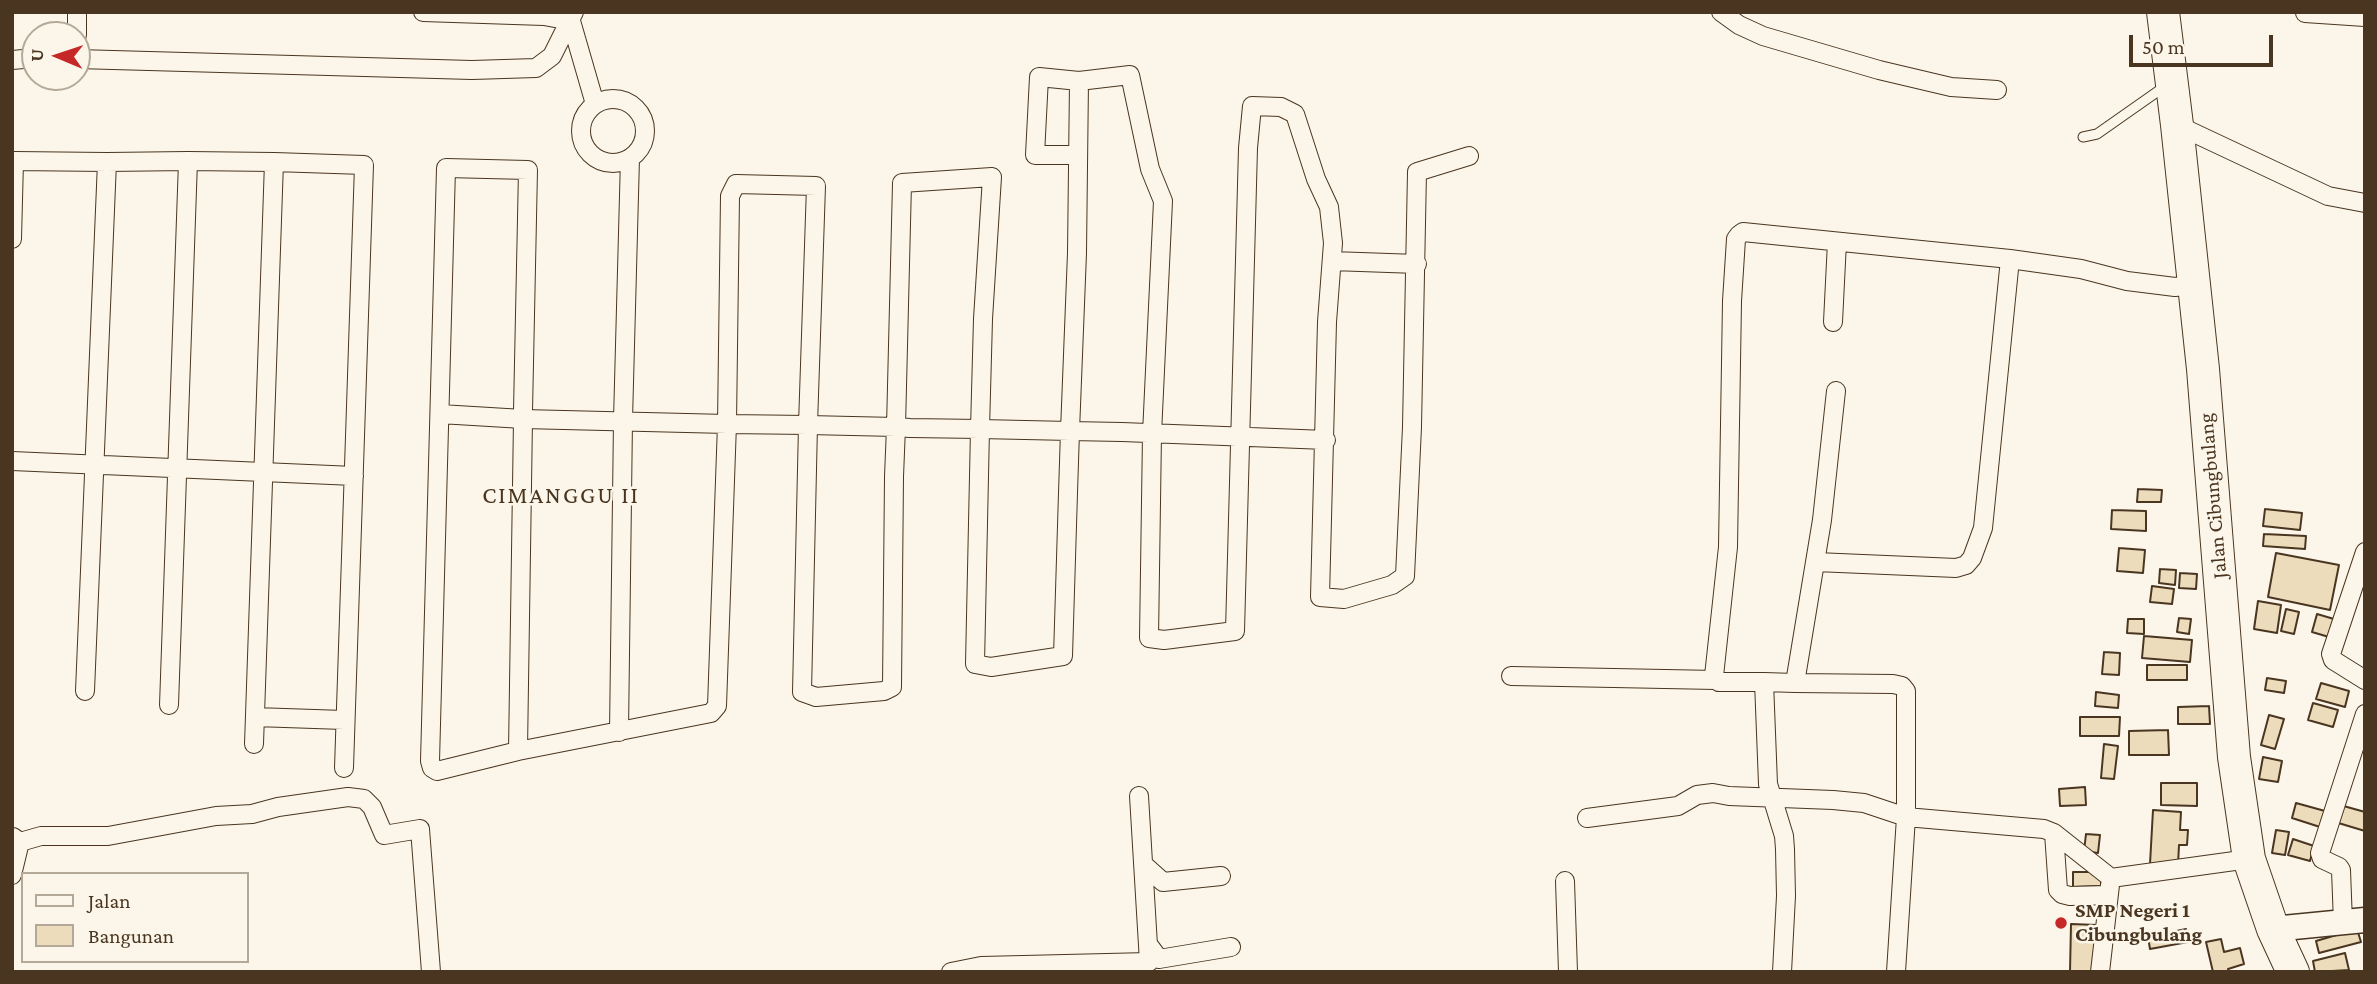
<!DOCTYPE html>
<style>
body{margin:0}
#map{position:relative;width:2377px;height:984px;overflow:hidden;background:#fbf6e9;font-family:"Crimson Pro",serif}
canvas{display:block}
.frame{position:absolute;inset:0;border:14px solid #4a3520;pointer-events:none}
.legend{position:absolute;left:21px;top:872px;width:228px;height:91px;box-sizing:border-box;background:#fbf6e9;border:2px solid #b4a999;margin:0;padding:9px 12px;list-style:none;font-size:21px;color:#4a3520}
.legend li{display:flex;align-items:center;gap:14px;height:35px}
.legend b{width:35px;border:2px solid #b4a999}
.north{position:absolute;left:21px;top:21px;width:70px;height:70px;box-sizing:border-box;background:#fbf6e9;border:2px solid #b4a999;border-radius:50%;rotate:272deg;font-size:19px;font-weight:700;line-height:28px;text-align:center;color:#4a3520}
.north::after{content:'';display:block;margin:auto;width:24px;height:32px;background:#c62828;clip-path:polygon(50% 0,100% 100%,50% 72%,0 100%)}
.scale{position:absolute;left:2129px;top:35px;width:144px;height:32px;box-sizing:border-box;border:4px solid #4a3520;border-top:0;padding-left:9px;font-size:21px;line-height:24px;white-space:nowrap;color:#4a3520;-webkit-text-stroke:5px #fbf6e9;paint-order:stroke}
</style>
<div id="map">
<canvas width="2377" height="984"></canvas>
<div class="frame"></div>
<ul class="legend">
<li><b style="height:9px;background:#fbf6e9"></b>Jalan</li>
<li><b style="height:19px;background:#ecdcbc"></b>Bangunan</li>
</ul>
<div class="north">U</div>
<div class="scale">50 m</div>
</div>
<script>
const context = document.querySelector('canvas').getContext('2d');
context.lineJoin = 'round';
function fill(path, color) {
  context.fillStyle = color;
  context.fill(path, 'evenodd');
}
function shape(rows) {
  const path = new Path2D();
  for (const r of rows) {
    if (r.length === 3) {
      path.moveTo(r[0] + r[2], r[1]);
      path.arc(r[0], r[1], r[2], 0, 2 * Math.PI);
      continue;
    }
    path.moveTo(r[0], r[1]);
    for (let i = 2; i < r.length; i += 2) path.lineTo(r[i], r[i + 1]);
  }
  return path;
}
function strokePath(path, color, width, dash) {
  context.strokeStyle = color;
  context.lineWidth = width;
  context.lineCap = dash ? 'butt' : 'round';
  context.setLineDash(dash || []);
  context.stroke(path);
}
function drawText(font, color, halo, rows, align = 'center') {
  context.font = font + ' "Crimson Pro",serif';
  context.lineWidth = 5;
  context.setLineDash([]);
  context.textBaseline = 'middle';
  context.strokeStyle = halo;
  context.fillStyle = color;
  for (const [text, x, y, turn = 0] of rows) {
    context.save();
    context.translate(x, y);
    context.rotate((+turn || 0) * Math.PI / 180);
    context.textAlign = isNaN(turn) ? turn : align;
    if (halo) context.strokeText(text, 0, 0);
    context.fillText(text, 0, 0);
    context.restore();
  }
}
const building = shape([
 [2138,489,2162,490,2161,502,2137,502,2138,489],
 [2265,509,2302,513,2300,530,2263,526,2265,509],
 [2112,510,2146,511,2146,531,2111,529,2112,510],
 [2264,534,2306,536,2305,549,2263,546,2264,534],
 [2119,548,2145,550,2143,573,2117,571,2119,548],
 [2276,553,2339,565,2330,610,2268,597,2276,553],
 [2160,569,2176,570,2175,585,2159,583,2160,569],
 [2180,573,2197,574,2196,589,2179,588,2180,573],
 [2152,586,2174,589,2172,604,2150,602,2152,586],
 [2258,601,2281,605,2277,633,2254,629,2258,601],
 [2286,609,2299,612,2294,634,2281,631,2286,609],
 [2317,614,2334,619,2329,637,2312,632,2317,614],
 [2179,618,2191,619,2189,634,2177,632,2179,618],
 [2128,619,2144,619,2144,634,2127,633,2128,619],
 [2144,636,2192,640,2190,662,2142,658,2144,636],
 [2104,652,2120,653,2119,675,2102,674,2104,652],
 [2147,665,2187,665,2187,680,2147,680,2147,665],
 [2267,678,2286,681,2284,693,2265,690,2267,678],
 [2321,683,2349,691,2345,707,2316,699,2321,683],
 [2096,692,2119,695,2118,708,2095,706,2096,692],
 [2313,703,2338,710,2333,727,2308,720,2313,703],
 [2209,706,2210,724,2178,724,2178,707,2209,706],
 [2269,715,2284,719,2275,749,2261,745,2269,715],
 [2080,717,2120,717,2119,736,2080,736,2080,717],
 [2168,730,2169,755,2129,755,2129,731,2168,730],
 [2104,744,2118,746,2114,779,2101,778,2104,744],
 [2263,757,2282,761,2278,782,2259,779,2263,757],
 [2161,783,2197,783,2197,806,2161,805,2161,783],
 [2085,787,2086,805,2060,806,2059,789,2085,787],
 [2296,803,2325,811,2320,827,2292,818,2296,803],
 [2340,805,2365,812,2365,831,2335,822,2340,805],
 [2153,810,2181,812,2180,830,2188,830,2187,845,2179,845,2178,865,2150,864,2153,810],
 [2276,830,2289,832,2285,855,2272,853,2276,830],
 [2086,834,2100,835,2098,853,2084,851,2086,834],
 [2293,839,2314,846,2310,861,2288,855,2293,839],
 [2073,872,2101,872,2101,886,2073,887,2073,872],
 [2071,924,2097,925,2095,972,2070,972,2071,924],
 [2186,929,2188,942,2150,949,2148,937,2186,929],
 [2357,929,2361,942,2319,953,2316,941,2357,929],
 [2221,939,2224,952,2240,948,2244,964,2228,969,2229,972,2213,972,2206,942,2221,939],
 [2345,953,2349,970,2315,972,2313,961,2345,953]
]);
fill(building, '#ecdcbc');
strokePath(building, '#4a3520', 2);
const lane = shape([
 [2083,137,2097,134,2164,87]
]);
const street = shape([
 [423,12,544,16,571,21,595,104],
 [1721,12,1739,25,1763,36,1879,70,1951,87,1997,90],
 [2305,13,2365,17],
 [77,35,77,12],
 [77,59,472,70,536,68,552,56,574,12],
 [12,60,35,58],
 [1079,81,1077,253,1070,431,1068,493,1063,656,991,667,975,664,980,429,983,319,992,177,902,183,896,427,894,477,892,687,884,691,816,697,802,692,808,425,816,186,736,184,730,196,727,424,808,425,896,427,910,428,980,429,1070,431,1122,432,1326,440],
 [613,131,32],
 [2177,125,2328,196,2365,203],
 [1078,155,1035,155,1039,77,1079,81,1130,75,1150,169,1163,201,1152,434,1149,638,1164,640,1235,631,1248,148,1252,106,1281,107,1295,114,1316,179,1329,207,1333,243,1327,322,1320,597,1344,599,1392,585,1405,576,1412,427,1417,172,1469,156],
 [188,161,274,162,254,744],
 [107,162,188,161,169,705],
 [274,162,364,165,344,768],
 [12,239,14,161,107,162,85,691],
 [1332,261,1417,264],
 [1833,322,1837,242],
 [440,414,523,419,727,424,717,706,711,713,518,751,437,771,432,768,430,761,446,168,528,170,523,411,523,419,518,751],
 [12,461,354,476],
 [2365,552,2331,654,2333,660,2365,680],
 [1816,562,1956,568,1966,565,1972,558,1983,528,2010,259],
 [1511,676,1716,680],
 [1764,682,1719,682,1714,676,1728,547,1732,301,1736,239,1739,235,1743,232,2010,259,2081,269,2127,281,2175,287,2194,285],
 [1795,683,1893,684,1902,686,1906,691,1906,817,1896,972],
 [255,717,344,720],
 [619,732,623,420,630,158],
 [1587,818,1678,806,1697,795,1713,793,1729,796,1833,800,1864,803,1906,817,2044,829,2054,833,2111,878,2249,859],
 [2054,833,2058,890,2062,894,2070,896,2108,895],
 [20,842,41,836,108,836,216,816,252,814,278,807,348,797,364,799,372,807,384,835,420,829,431,972],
 [1144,865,1163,882,1221,876],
 [12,875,20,842,13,837],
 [1565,881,1568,972],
 [2343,923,2341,870,2339,867,2322,859,2320,853,2365,714],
 [1148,944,1159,959,1231,947],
 [951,972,981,966,1149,962,1139,796],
 [1782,972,1786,896,1785,849,1784,836,1768,784,1764,682,1795,683,1822,520,1836,391],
 [2100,972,2110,885]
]);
const secondary = shape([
 [2273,929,2365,920]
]);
const highway = shape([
 [2163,12,2177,125,2203,369,2234,757,2249,859,2273,929,2293,972]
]);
strokePath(lane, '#4a3520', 11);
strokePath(street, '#4a3520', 20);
strokePath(secondary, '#4a3520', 27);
strokePath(highway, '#4a3520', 34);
strokePath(lane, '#fbf6e9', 9);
strokePath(street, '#fbf6e9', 18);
strokePath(secondary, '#fbf6e9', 24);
strokePath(highway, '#fbf6e9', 32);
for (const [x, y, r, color] of [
 [2061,923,7,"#c62828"]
]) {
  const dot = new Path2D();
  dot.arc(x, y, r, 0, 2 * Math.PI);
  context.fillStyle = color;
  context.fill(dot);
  strokePath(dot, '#fbf6e9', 2.5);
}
drawText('21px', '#4a3520', '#fbf6e9', [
 ["Jalan Cibungbulang",2213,496,-95]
]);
drawText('bold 21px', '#4a3520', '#fbf6e9', [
 ["SMP Negeri 1",2075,911],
 ["Cibungbulang",2075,935]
], 'left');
context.letterSpacing = '2px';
drawText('24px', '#4a3520', '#fbf6e9', [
 ["CIMANGGU II",561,496]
]);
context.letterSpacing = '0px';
</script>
